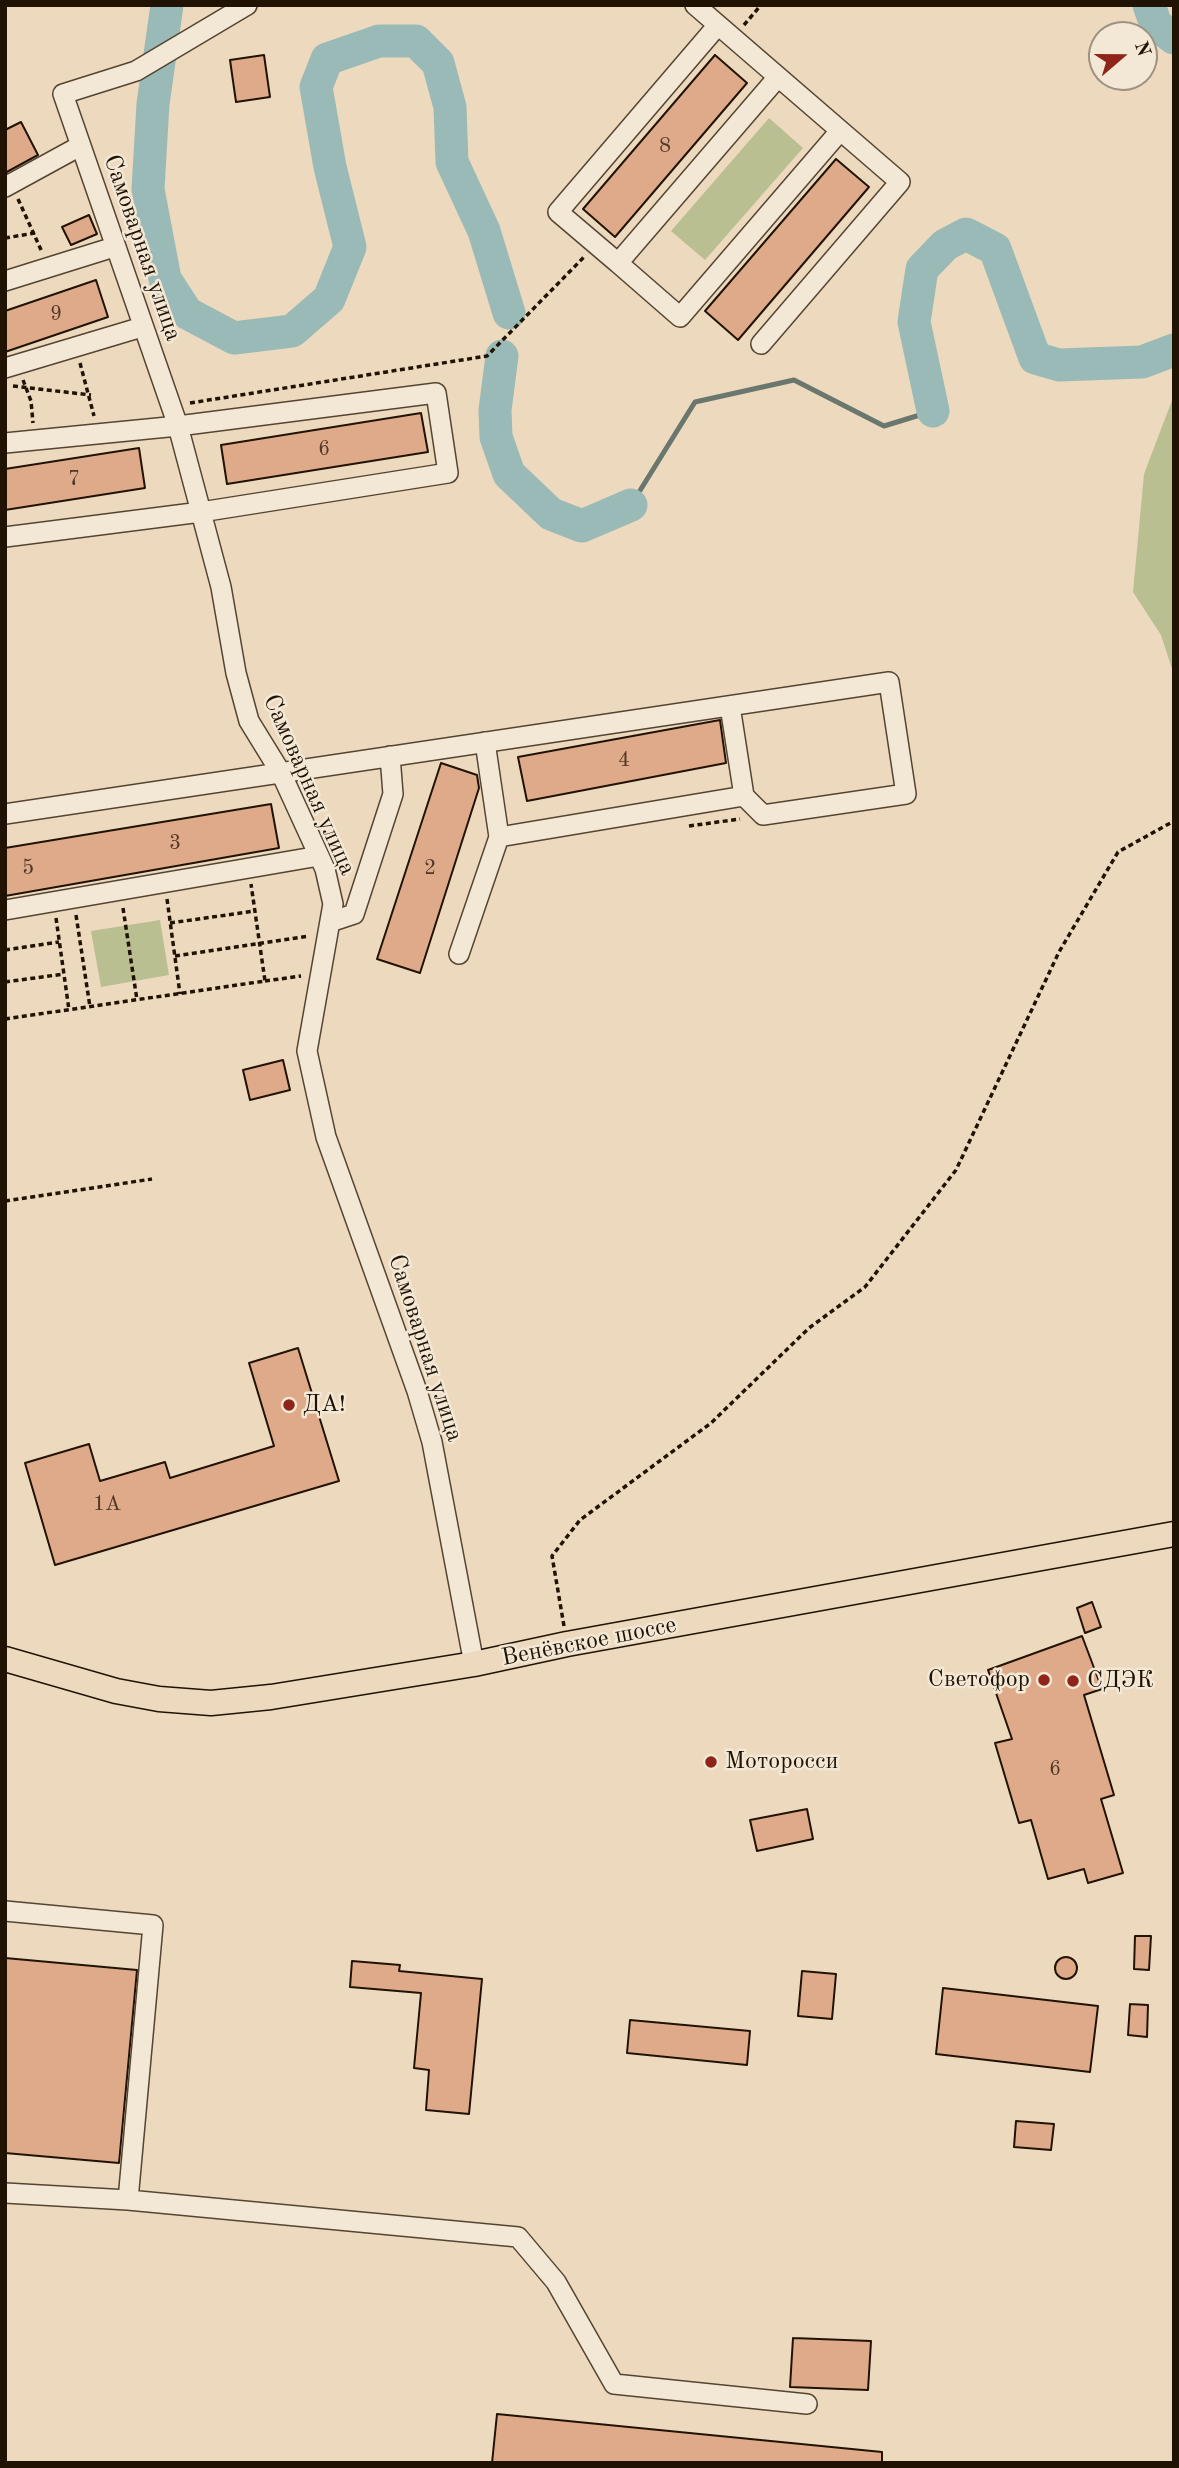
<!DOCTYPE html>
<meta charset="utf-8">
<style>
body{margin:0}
#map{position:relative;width:1179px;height:2468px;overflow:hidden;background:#eddabe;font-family:"Old Standard TT",serif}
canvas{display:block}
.frame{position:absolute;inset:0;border:7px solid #211304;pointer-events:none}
.north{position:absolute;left:1088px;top:21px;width:70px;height:70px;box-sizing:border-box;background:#f3e7d5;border:2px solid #9f9281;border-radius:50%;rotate:70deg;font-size:19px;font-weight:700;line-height:28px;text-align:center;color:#211304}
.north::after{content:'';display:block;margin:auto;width:24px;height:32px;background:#8f2418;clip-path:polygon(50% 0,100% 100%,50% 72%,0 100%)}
</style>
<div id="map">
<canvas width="1179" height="2468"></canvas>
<div class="frame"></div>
<div class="north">N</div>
</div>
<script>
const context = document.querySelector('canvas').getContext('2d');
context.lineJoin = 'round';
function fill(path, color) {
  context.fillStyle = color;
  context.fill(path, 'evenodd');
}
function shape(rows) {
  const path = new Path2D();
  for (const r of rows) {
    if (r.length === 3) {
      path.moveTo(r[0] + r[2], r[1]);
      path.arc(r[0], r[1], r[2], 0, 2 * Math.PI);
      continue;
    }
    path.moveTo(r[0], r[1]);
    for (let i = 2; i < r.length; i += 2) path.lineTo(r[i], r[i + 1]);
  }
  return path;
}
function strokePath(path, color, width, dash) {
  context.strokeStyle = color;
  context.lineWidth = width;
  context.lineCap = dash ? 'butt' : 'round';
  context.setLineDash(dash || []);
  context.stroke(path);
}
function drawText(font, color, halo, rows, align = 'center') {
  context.font = font + ' "Old Standard TT",serif';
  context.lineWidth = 5;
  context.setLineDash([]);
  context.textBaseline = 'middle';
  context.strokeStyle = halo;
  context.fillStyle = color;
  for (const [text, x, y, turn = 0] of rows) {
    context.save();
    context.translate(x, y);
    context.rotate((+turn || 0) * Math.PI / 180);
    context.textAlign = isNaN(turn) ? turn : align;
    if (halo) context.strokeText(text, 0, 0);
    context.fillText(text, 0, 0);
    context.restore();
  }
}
fill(shape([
 [769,118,803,148,705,260,671,231],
 [1174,395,1174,675,1161,635,1133,592,1144,474],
 [160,920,169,975,101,987,91,931]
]), '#b9bf90');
strokePath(shape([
 [631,505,695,402,794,380,884,426,933,411]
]), '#6a776f', 5);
strokePath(shape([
 [167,5,153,104,148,189,165,279,187,313,234,338,292,331,329,299,350,247,330,167,316,87,327,59,379,41,416,41,438,63,450,107,452,162,484,231,509,313],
 [1149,5,1156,25,1174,38],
 [502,356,495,410,496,437,509,474,551,514,582,526,631,505],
 [933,411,914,322,922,269,945,245,966,234,995,249,1035,358,1059,365,1142,362,1174,350]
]), '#9abab7', 33);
const building = shape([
 [264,55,270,97,236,102,230,60,264,55],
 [715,55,747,83,615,237,583,209,715,55],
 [21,122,38,155,5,173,5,130,21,122],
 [836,159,869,187,738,340,705,311,836,159],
 [89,215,97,234,71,245,62,227,89,215],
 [96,280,108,317,5,352,5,311,96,280],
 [421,413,428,452,227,484,221,445,421,413],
 [139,448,145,488,5,510,5,469,139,448],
 [720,720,726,763,527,801,518,757,720,720],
 [441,763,477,775,479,788,420,973,377,959,441,763],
 [271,804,279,848,5,896,5,848,271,804],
 [283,1060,290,1090,250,1100,243,1070,283,1060],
 [298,1348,339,1481,55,1565,25,1463,89,1444,100,1481,165,1462,170,1478,274,1446,249,1363,298,1348],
 [1092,1602,1101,1627,1085,1633,1077,1608,1092,1602],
 [1082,1636,1102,1689,1084,1695,1114,1795,1101,1799,1123,1873,1088,1883,1084,1869,1048,1879,1031,1820,1019,1823,995,1743,1012,1739,988,1670,1082,1636],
 [807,1809,813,1839,757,1851,750,1820,807,1809],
 [1135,1936,1151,1936,1149,1970,1134,1969,1135,1936],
 [1066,1968,11],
 [5,1958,137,1970,119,2163,5,2153,5,1958],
 [352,1961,400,1965,399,1971,482,1979,469,2114,426,2110,429,2070,414,2068,421,1993,350,1987,352,1961],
 [802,1971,836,1974,832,2019,798,2016,802,1971],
 [943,1988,1098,2006,1090,2072,936,2054,943,1988],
 [1130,2004,1148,2005,1147,2037,1128,2035,1130,2004],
 [630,2020,750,2031,747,2065,627,2053,630,2020],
 [1016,2121,1054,2124,1051,2150,1014,2147,1016,2121],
 [793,2338,871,2341,868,2390,790,2387,793,2338],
 [497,2414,882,2452,882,2463,492,2463,497,2414]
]);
fill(building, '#dfaa8a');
strokePath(building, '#211304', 2);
const minor = shape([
 [247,5,136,71,63,94,178,426,221,587,236,673,249,721,281,773,325,869,333,904,307,1051,326,1137,417,1391,432,1442,474,1664],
 [695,5,900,182,761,344],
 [718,25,558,212,618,263,778,77],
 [5,187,80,146],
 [618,263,680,317,840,131],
 [5,281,114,247],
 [5,368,142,327],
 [5,443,178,426,436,393,448,473,201,512,5,537],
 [730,706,744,796],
 [485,742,499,837],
 [5,814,889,682,906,794,763,815,744,796,499,837,459,954],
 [5,910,319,856],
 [330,922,354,914,393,794,390,756],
 [5,1911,153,1925,128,2200,5,2193],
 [128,2200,518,2237,556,2282,614,2384,807,2404]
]);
const major = shape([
 [5,1659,116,1691,159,1699,211,1703,271,1697,474,1664,567,1644,1174,1534]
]);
strokePath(minor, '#544532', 22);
strokePath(major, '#211304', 27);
strokePath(shape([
 [744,25,761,5],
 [18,199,42,252],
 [5,238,35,233],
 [80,363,94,416],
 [23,380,31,401,33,423],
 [13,386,91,395],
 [190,403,487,356,585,256],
 [689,826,740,819],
 [167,899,180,994],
 [123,908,137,1000],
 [76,915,90,1007],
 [56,918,69,1010],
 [170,923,255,911],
 [5,950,59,942],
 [175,956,309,936],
 [265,981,301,976],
 [5,982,64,974],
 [5,1019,265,981,251,884],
 [5,1201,152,1179],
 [564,1626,552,1556,580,1520,711,1423,809,1328,865,1287,956,1170,1059,952,1118,852,1174,821]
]), '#211304', 3.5, [5, 3.5]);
strokePath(minor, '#f3e7d5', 19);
strokePath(major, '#eddabe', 24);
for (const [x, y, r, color] of [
 [289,1405,7,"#8f2418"],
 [1044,1680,7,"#8f2418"],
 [1073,1681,7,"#8f2418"],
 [711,1762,7,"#8f2418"]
]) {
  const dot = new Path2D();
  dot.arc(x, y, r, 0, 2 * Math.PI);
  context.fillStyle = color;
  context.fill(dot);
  strokePath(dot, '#f3e7d5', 2.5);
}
drawText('21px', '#503926', null, [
 ["8",665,146],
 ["9",56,314],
 ["6",324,449],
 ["7",74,479],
 ["4",624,760],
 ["3",175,843],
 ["5",28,868],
 ["2",430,868],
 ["1А",107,1504],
 ["6",1055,1769]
]);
drawText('24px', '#211304', '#f3e7d5', [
 ["Самоварная улица",142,248,71],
 ["Самоварная улица",309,785,66],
 ["Самоварная улица",425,1348,72],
 ["Венёвское шоссе",589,1642,-11]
]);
drawText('24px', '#211304', '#f3e7d5', [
 ["ДА!",303,1405],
 ["Светофор",1030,1680,"right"],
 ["СДЭК",1087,1681],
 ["Моторосси",725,1762]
], 'left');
</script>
